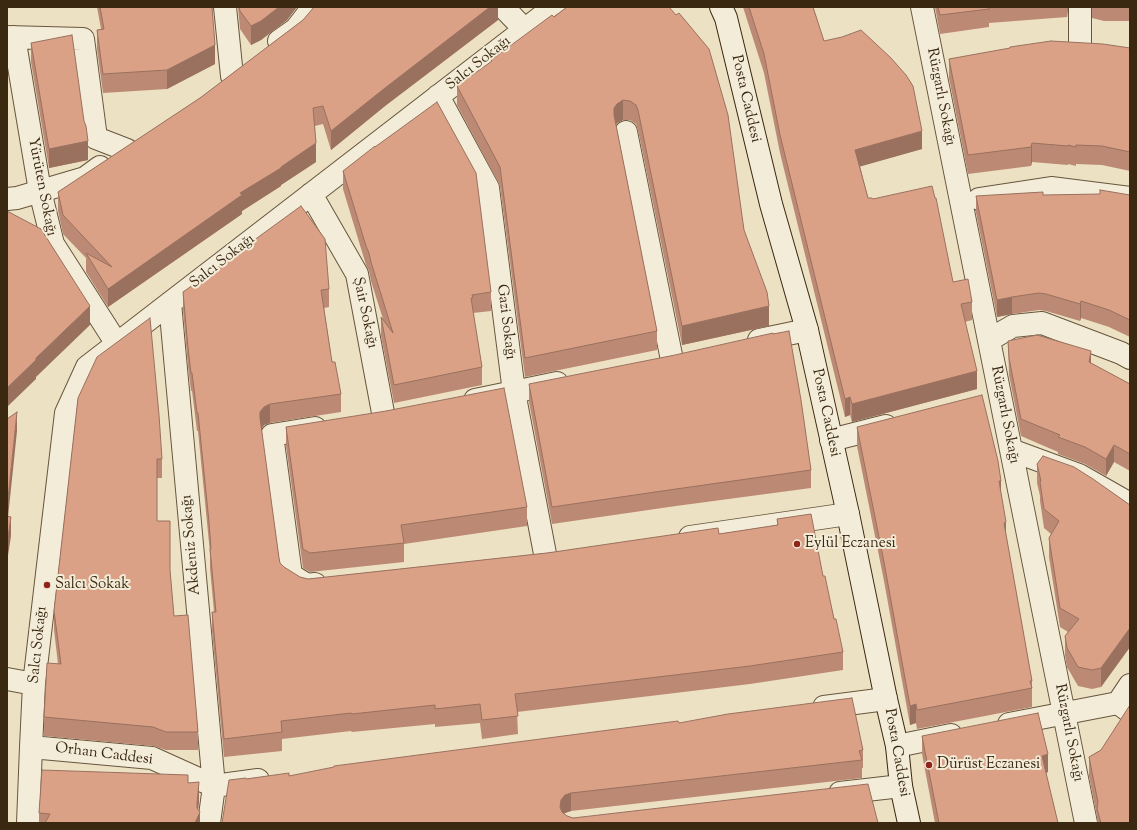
<!DOCTYPE html>
<meta charset="utf-8">
<style>
body{margin:0}
#map{position:relative;width:1137px;height:830px;overflow:hidden;background:#ede1c4;font-family:"Sorts Mill Goudy",serif}
canvas{display:block}
.frame{position:absolute;inset:0;border:8px solid #3a2810;pointer-events:none}
</style>
<div id="map">
<canvas width="1137" height="830"></canvas>
<div class="frame"></div>
</div>
<script>
const context = document.querySelector('canvas').getContext('2d');
context.lineJoin = 'round';
function shape(rows) {
  const path = new Path2D();
  for (const r of rows) {
    path.moveTo(r[0], r[1]);
    for (let i = 2; i < r.length; i += 2) path.lineTo(r[i], r[i + 1]);
  }
  return path;
}
function strokePath(path, color, width, dash) {
  context.strokeStyle = color;
  context.lineWidth = width;
  context.lineCap = dash ? 'butt' : 'round';
  context.setLineDash(dash || []);
  context.stroke(path);
}
function fill(path, color) {
  context.fillStyle = color;
  context.fill(path, 'evenodd');
}
function drawText(font, color, halo, rows, align = 'center') {
  context.font = font + ' "Sorts Mill Goudy",serif';
  context.lineWidth = 4;
  context.setLineDash([]);
  context.textBaseline = 'middle';
  context.strokeStyle = halo;
  context.fillStyle = color;
  for (const [text, x, y, turn = 0] of rows) {
    context.save();
    context.translate(x, y);
    context.rotate((+turn || 0) * Math.PI / 180);
    context.textAlign = isNaN(turn) ? turn : align;
    if (halo) context.strokeText(text, 0, 0);
    context.fillText(text, 0, 0);
    context.restore();
  }
}
const minor = shape([
 [225,7,232,76],
 [503,7,525,30],
 [922,7,1086,823],
 [7,37,83,39,96,138,127,150],
 [14,37,40,191,53,244,117,344],
 [279,41,296,29,313,7],
 [1080,49,1080,7],
 [438,96,488,188,514,392,546,559],
 [626,132,672,360],
 [311,194,357,274,384,418],
 [7,199,17,198,85,178,100,167],
 [979,199,1051,188,1130,198],
 [170,303,214,786,209,823],
 [759,340,807,330],
 [989,340,1013,326,1042,323,1121,353,1130,358],
 [475,400,557,383],
 [831,440,886,426],
 [1011,450,1079,475,1130,504],
 [690,537,848,514],
 [315,584,307,585,291,575,272,435,315,428],
 [7,679,34,684],
 [1118,703,1130,685],
 [824,707,886,699],
 [1009,724,1118,703,1130,712],
 [897,746,951,735],
 [31,747,152,758,214,786,258,780],
 [840,793,901,786],
 [28,823,31,747,34,684,66,413,87,367,554,7]
]);
const secondary = shape([
 [721,7,726,18,771,204,807,330,848,514,886,699,897,746,901,786,909,823]
]);
strokePath(minor, '#67563d', 24);
strokePath(secondary, '#3a2810', 24);
strokePath(minor, '#f3ecd9', 22);
strokePath(secondary, '#f3ecd9', 22);
fill(shape([
 [97,7,212,7,215,64,167,89,103,93,97,49,97,30,101,29],
 [238,7,297,7,287,20,261,40,251,45,240,29],
 [498,7,498,20,385,106,331,150,323,124,315,126,316,162,281,185,281,186,242,211,242,214,108,307,86,272,86,258,63,234,58,211,58,192,200,98,303,20],
 [567,7,744,230,769,326,682,345,638,130,636,124,630,120,623,120,617,123,616,125,657,331,657,350,525,377,500,186,457,105,457,86,491,62,491,60],
 [743,7,813,7,824,41,922,149,860,166,868,198,873,199,972,302,972,320,965,322,977,389,852,422,850,415,845,417,780,153,764,73],
 [935,7,1068,7,1067,17,989,23,989,27,940,34],
 [1092,7,1130,7,1130,21,1104,21,1092,18],
 [31,43,88,160,49,168,31,62],
 [1130,48,1130,171,1102,165,1076,164,1076,166,1068,164,1068,165,1032,162,1031,166,968,174,949,78,949,59],
 [375,147,491,292,491,311,473,313,482,367,482,385,394,403,381,336,381,317,383,319,371,281,369,271,366,265,343,189,343,171],
 [1043,195,1130,195,1130,337,1109,327,1081,318,1080,321,1046,311,1039,310,1012,314,997,317,976,213,976,196],
 [246,246,329,289,329,307,324,308,332,362,341,394,341,412,270,423,264,425,261,430,279,558,280,563,284,567,300,577,308,579,719,534,777,525,777,519,823,576,843,652,843,670,750,684,517,712,518,734,482,739,480,723,435,727,435,724,352,732,351,731,282,739,282,751,224,757,212,631,212,612,214,612,210,568,210,553,198,431,197,431,192,391,191,391,188,366,183,310,183,292,246,248],
 [1008,341,1091,363,1130,384,1130,471,1114,462,1106,476,1085,464,1058,454,1058,452,1021,436,1009,375],
 [529,384,811,470,811,488,676,506,552,524,529,402],
 [78,398,162,459,162,478,157,478,157,521,170,570,174,616,198,732,198,750,166,750,153,746,44,736,44,717,58,664,54,630,54,611],
 [286,427,527,507,527,526,404,544,404,562,310,572,303,568,286,446],
 [857,427,1001,494,1006,534,1032,681,1032,707,917,729,916,723,910,725,884,581,857,446],
 [1037,464,1093,480,1130,505,1130,647,1101,687,1092,689,1078,686,1067,667,1065,655,1065,636,1068,632,1060,627,1049,557,1049,538,1051,534,1044,528,1040,501,1040,496,1037,483],
 [679,723,863,750,863,768,862,768,862,778,571,811,565,813,564,814,567,816,573,818,222,823,246,779,289,776],
 [922,736,1048,772,1046,773,1058,823,935,823,922,754],
 [1101,750,1130,823,1097,823,1097,817,1089,776,1089,757],
 [188,783,199,801,198,810,200,823,39,823,39,813]
]), '#bc8a74');
fill(shape([
 [279,7,297,7,287,20,261,40,251,45,251,26],
 [490,7,498,7,498,20,385,106,331,150,331,131,385,88],
 [1067,7,1068,7,1067,17],
 [215,45,215,64,167,89,167,70],
 [623,100,623,120,617,123,614,128,614,108,617,104],
 [922,131,922,149,855,168,855,150],
 [88,141,88,160,49,168,49,149],
 [316,143,316,162,281,185,281,186,242,211,242,214,108,307,108,289,240,193],
 [1032,143,1032,162,1031,166,1031,147],
 [1012,297,1012,314,997,317,997,300],
 [1081,301,1081,318,1080,321,1080,304],
 [90,306,90,325,36,377,36,379,7,407,7,388,36,358],
 [769,306,769,326,682,345,682,326],
 [1091,351,1091,368,1089,362],
 [977,371,977,389,852,422,852,404],
 [850,397,850,415,845,417,845,399],
 [270,404,270,423,264,425,260,431,260,412,264,407],
 [17,412,17,431,7,527,7,508],
 [1114,445,1114,462,1106,476,1106,459],
 [999,481,1001,481,1001,500],
 [11,517,11,536,7,562,7,543],
 [1006,522,1006,541,1004,523],
 [1130,628,1130,647,1101,687,1101,668],
 [916,704,916,723,910,725,910,706],
 [1048,754,1048,772,1042,774,1042,756],
 [199,782,199,801,197,819,200,812,200,823,195,823,197,803],
 [571,793,571,811,565,813,561,818,560,807,561,800,565,795]
]), '#99715e');
const building = shape([
 [100,7,212,7,215,45,167,70,103,74,97,30,104,29,100,7],
 [239,7,279,7,261,21,251,26,240,11,239,7],
 [314,7,490,7,385,88,331,131,323,106,313,108,316,143,281,167,281,168,240,193,242,195,108,289,86,253,112,267,63,215,58,192,200,98,303,20,314,7],
 [567,7,669,7,676,15,679,13,709,49,728,115,744,230,767,292,769,306,682,326,638,110,636,105,630,101,623,100,617,104,614,108,614,115,657,331,525,358,500,167,457,86,492,61,491,60,552,15,554,17,567,7],
 [749,7,813,7,824,41,842,37,861,30,891,58,906,75,913,86,922,131,855,150,868,198,872,198,873,199,932,186,935,198,936,198,953,282,968,279,972,302,961,304,977,371,852,404,850,397,845,399,780,135,764,54,749,7],
 [938,7,989,7,989,9,940,15,938,7],
 [72,35,84,121,86,126,88,141,49,149,31,43,72,35],
 [1051,41,1103,44,1130,48,1130,152,1102,146,1076,145,1076,147,1068,145,1068,146,1032,143,1031,147,968,155,949,59,1010,48,1010,47,1051,41],
 [437,102,476,173,491,292,472,295,473,298,471,298,482,367,394,385,381,317,393,333,371,262,369,253,366,246,343,171,375,146,375,147,437,102],
 [1100,190,1130,195,1130,320,1109,310,1081,301,1080,304,1046,294,1039,293,1012,297,997,300,976,196,1043,192,1043,195,1100,194,1100,190],
 [301,206,325,239,329,289,321,290,332,362,335,362,341,394,270,404,264,407,260,412,260,418,279,558,280,563,284,567,300,577,308,579,547,553,718,528,719,534,778,525,777,519,811,514,823,576,825,576,834,619,836,619,843,652,750,666,515,694,518,716,482,720,480,704,435,709,435,705,352,714,351,713,281,721,282,732,224,739,212,612,216,612,210,549,211,549,209,522,198,413,197,413,192,373,191,373,188,348,183,292,247,247,246,246,301,206],
 [7,211,41,229,90,306,36,358,36,360,7,388,7,211],
 [150,318,159,415,162,459,157,459,157,521,170,521,170,570,174,616,188,615,198,732,166,732,153,727,44,717,47,663,61,664,54,611,78,398,97,357,150,318],
 [789,331,801,400,811,470,676,489,552,507,529,384,675,355,773,333,773,334,789,331],
 [1037,335,1091,351,1089,362,1130,384,1130,454,1114,445,1106,459,1085,447,1058,437,1060,435,1021,419,1009,358,1008,341,1037,335],
 [504,388,527,507,401,525,404,543,310,553,303,549,286,427,386,411,504,388],
 [982,395,998,461,1001,481,999,481,1006,522,1004,523,1032,681,1030,681,1032,688,917,710,916,704,910,706,884,562,857,427,982,395],
 [17,412,7,508,7,419,17,412],
 [1043,456,1074,467,1093,479,1130,505,1130,628,1101,668,1092,670,1078,667,1067,648,1065,636,1079,619,1060,608,1049,538,1059,521,1044,509,1040,482,1041,481,1037,464,1043,456],
 [7,516,11,517,7,543,7,516],
 [852,698,863,750,859,751,862,760,571,793,565,795,561,800,560,807,562,812,567,816,573,818,868,784,878,823,222,823,229,780,246,778,246,779,289,773,289,776,334,767,334,766,678,721,679,723,728,714,852,698],
 [1130,705,1130,823,1101,823,1097,809,1098,802,1089,757,1101,750,1130,705],
 [1038,713,1048,754,1042,756,1058,823,939,823,922,736,1038,713],
 [42,770,188,775,188,783,199,782,197,803,197,808,200,812,195,823,45,823,50,814,39,813,42,770]
]);
fill(building, '#dba187');
strokePath(building, '#99715e', 1);
for (const [x, y, r, color] of [
 [797,544,4,"#8f2418"],
 [47,585,4,"#8f2418"],
 [929,765,4,"#8f2418"]
]) {
  const dot = new Path2D();
  dot.arc(x, y, r, 0, 2 * Math.PI);
  context.fillStyle = color;
  context.fill(dot);
  strokePath(dot, '#f3ecd9', 1.5);
}
drawText('15px', '#3a2810', '#f3ecd9', [
 ["Salcı Sokağı",479,64,-38],
 ["Rüzgarlı Sokağı",940,97,79],
 ["Posta Caddesi",745,99,77],
 ["Yürüten Sokağı",41,187,79],
 ["Salcı Sokağı",223,262,-38],
 ["Şair Sokağı",364,313,78],
 ["Gazi Sokağı",505,322,83],
 ["Posta Caddesi",825,413,78],
 ["Rüzgarlı Sokağı",1004,415,79],
 ["Akdeniz Sokağı",192,545,-95],
 ["Salcı Sokağı",39,645,-84],
 ["Rüzgarlı Sokağı",1068,733,79],
 ["Posta Caddesi",896,753,80],
 ["Orhan Caddesi",104,755,7]
]);
drawText('15px', '#3a2810', '#f3ecd9', [
 ["Eylül Eczanesi",805,544],
 ["Salcı Sokak",55,585],
 ["Dürüst Eczanesi",937,765]
], 'left');
</script>
